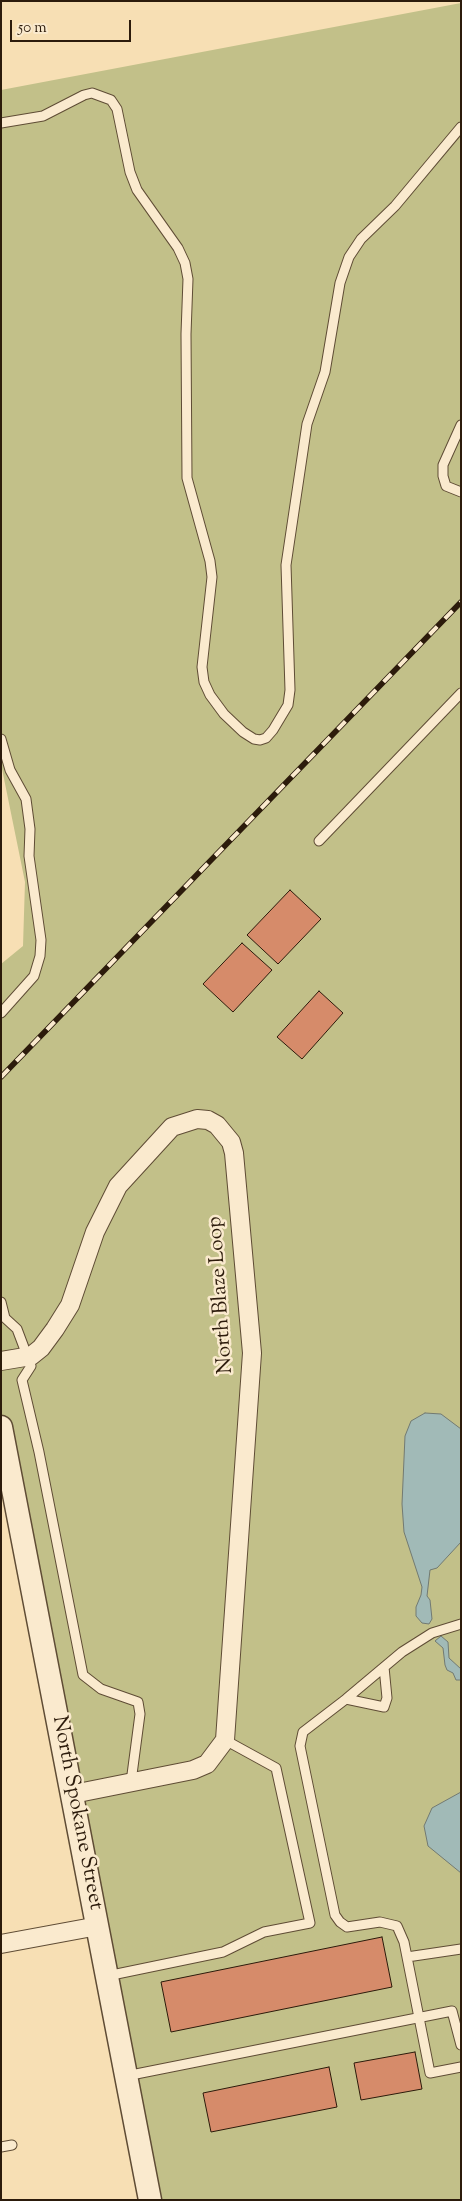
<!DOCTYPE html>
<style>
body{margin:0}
#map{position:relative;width:462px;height:2201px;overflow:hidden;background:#f7dfb4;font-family:"Sorts Mill Goudy",serif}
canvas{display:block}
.frame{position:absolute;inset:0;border:2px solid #2c1b0b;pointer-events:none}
.scale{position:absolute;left:10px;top:20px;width:121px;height:22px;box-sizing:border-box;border:2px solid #2c1b0b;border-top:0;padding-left:6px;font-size:15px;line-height:18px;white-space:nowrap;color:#2c1b0b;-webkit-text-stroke:4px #faeace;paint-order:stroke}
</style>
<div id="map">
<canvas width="462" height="2201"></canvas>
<div class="frame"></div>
<div class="scale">50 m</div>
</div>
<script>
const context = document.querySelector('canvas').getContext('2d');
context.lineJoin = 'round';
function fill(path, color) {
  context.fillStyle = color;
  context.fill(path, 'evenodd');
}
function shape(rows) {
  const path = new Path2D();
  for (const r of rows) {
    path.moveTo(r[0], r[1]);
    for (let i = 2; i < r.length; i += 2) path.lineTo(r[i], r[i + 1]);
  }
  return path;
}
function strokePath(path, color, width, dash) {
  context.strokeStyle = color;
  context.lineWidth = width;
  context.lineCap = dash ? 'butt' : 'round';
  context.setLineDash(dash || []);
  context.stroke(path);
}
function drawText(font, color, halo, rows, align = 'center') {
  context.font = font + ' "Sorts Mill Goudy",serif';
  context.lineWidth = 5;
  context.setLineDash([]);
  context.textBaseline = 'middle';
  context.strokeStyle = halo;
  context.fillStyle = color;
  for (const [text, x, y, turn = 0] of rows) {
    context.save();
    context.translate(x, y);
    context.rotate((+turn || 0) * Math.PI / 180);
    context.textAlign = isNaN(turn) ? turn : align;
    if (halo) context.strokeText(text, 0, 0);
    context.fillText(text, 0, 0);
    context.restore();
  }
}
fill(shape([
 [461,3,461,2200,150,2200,1,1427,1,964,23,946,25,882,1,764,1,90]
]), '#c2c089');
const water = shape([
 [425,1413,441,1414,461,1429,461,1542,437,1568,430,1570,427,1596,430,1600,432,1619,429,1624,422,1623,416,1616,416,1607,421,1595,422,1587,404,1532,402,1504,405,1436,411,1421,425,1413],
 [441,1636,448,1642,449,1658,461,1669,461,1680,456,1680,453,1673,447,1670,445,1665,443,1648,435,1641,441,1636],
 [461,1792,461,1873,428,1846,424,1826,432,1808,461,1792]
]);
fill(water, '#a1bab7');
strokePath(water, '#727a72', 1);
const building = shape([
 [290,890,321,919,278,964,247,935,290,890],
 [242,943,272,970,233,1012,203,984,242,943],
 [319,991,343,1013,302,1059,277,1037,319,991],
 [382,1937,392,1987,171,2032,161,1982,382,1937],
 [415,2052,422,2089,361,2100,354,2063,415,2052],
 [329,2067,337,2107,211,2132,203,2093,329,2067]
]);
fill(building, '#d68b6a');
strokePath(building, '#2c1b0b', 1);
const service = shape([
 [1,123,43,116,84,95,92,93,111,100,117,109,130,172,137,190,178,248,185,263,188,279,186,334,187,478,210,561,212,577,202,667,204,682,210,695,224,714,243,732,254,739,260,740,266,738,273,730,288,705,290,690,286,565,307,424,325,372,340,283,349,257,361,239,395,206,461,127],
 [461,425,443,465,443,476,446,486,461,492],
 [1,739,10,770,26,799,30,829,29,856,41,940,40,956,34,976,1,1013],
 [319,841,461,693],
 [1,1302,5,1318,17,1329,31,1366,22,1380,39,1452,83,1675,101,1689,138,1702,140,1714,131,1782],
 [461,1624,432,1633,402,1652,346,1699,303,1732,300,1746,335,1915,340,1922,347,1927,380,1922,397,1926,404,1942,430,2073,461,2067],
 [346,1699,384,1707,387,1698,384,1667],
 [407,1957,461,1949],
 [107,1976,223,1952,264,1932,310,1923,276,1768,225,1740],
 [126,2076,452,2011,461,2045],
 [1,2147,12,2145]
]);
const minor = shape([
 [1,1361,31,1356,41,1348,55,1329,70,1305,95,1232,118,1186,172,1127,197,1119,208,1120,217,1125,231,1142,234,1153,252,1353,225,1740,207,1764,193,1770,73,1794],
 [1,1944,98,1926]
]);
const tertiary = shape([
 [1,1427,150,2200]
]);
strokePath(service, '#5f4c35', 11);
strokePath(minor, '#5f4c35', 20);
strokePath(tertiary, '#5f4c35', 25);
strokePath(service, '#faeace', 9);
strokePath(minor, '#faeace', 18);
strokePath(tertiary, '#faeace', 22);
const rail = shape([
 [1,1077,461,602]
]);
strokePath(rail, '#2c1b0b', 5.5);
strokePath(rail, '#faeace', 4, [11]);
drawText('21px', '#2c1b0b', '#faeace', [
 ["North Blaze Loop",222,1295,-94],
 ["North Spokane Street",76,1813,79]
]);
</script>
